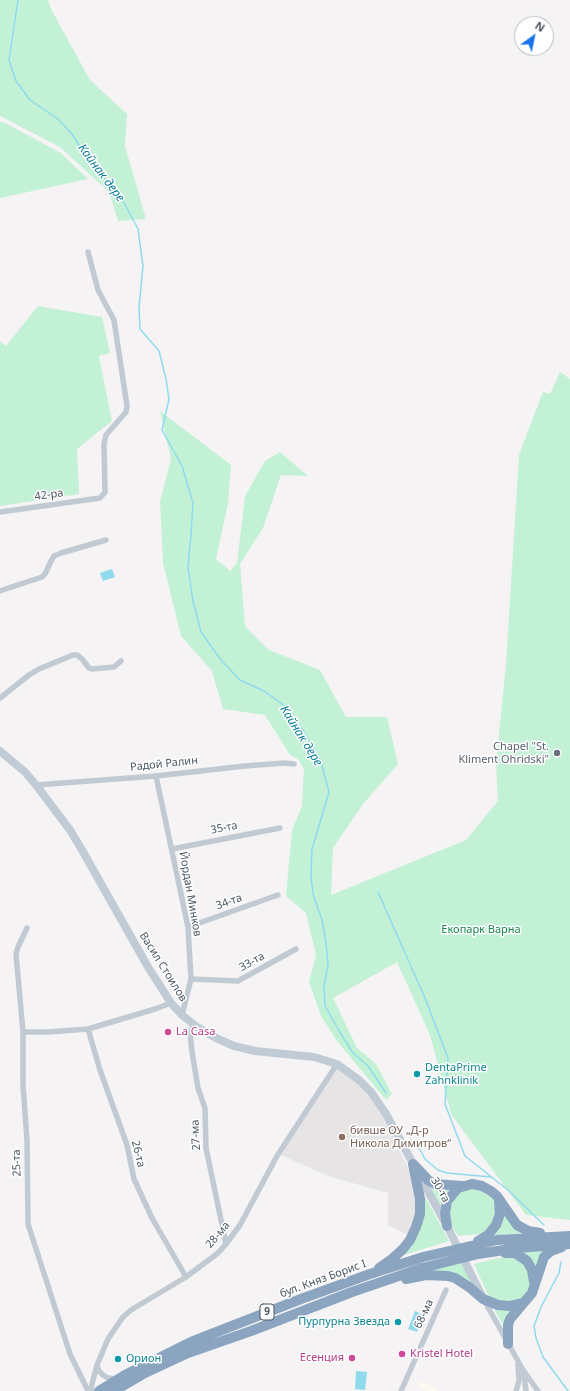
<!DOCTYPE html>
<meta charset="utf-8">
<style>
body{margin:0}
#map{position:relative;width:570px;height:1391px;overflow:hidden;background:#f5f3f3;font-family:"Noto Sans",sans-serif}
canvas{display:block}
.north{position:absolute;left:514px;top:16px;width:40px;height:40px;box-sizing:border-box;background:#fff;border:1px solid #b7bbc0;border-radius:50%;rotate:33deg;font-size:11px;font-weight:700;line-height:16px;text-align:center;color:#4a5661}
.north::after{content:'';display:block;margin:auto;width:14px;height:18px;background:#1a73e8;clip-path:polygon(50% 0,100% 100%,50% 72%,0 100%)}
</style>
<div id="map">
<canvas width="570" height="1391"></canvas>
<div class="north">N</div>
</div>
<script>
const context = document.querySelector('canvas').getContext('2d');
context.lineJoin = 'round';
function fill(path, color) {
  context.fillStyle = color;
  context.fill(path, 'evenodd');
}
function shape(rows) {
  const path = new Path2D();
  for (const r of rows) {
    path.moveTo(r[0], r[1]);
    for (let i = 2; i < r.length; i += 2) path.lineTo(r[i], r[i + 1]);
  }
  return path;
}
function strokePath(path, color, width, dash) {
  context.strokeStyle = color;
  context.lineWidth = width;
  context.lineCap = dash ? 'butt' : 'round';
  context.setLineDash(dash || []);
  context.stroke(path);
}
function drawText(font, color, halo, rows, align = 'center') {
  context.font = font + ' "Noto Sans",sans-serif';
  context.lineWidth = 3;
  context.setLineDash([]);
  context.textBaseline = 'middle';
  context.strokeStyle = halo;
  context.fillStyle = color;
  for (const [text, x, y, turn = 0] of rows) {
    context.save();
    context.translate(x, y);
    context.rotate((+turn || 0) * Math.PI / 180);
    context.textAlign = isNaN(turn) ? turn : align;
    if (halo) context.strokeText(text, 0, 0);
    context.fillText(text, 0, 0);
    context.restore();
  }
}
fill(shape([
 [420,1381,438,1390,438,1391,426,1391,418,1387]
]), '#fdf9ef');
fill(shape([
 [338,1067,357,1083,369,1094,384,1118,411,1174,416,1192,416,1212,409,1236,388,1225,388,1193,328,1176,281,1155]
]), '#e6e4e5');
fill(shape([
 [0,0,48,0,52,11,90,80,127,114,125,146,146,219,118,221,109,192,60,147,0,116],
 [0,122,3,122,61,153,88,179,0,198],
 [38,306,102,317,110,353,99,356,112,421,77,449,79,494,0,506,0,341,6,346],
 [560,372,570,379,570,1220,526,1215,451,1114,430,1035,397,962,333,998,357,1048,376,1064,392,1094,386,1100,337,1041,321,1016,309,982,316,955,306,913,286,896,292,830,302,806,304,769,298,759,290,755,265,715,223,709,212,671,181,636,163,563,160,502,171,459,160,411,231,465,228,503,216,559,230,571,237,563,245,496,265,461,280,452,308,476,281,475,263,528,240,564,245,626,269,650,320,670,346,717,387,717,398,764,363,804,333,848,331,895,466,840,498,801,496,763,506,664,519,455,543,392,550,394],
 [429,1184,452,1188,444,1198,441,1206],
 [471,1189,482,1191,493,1199,496,1208,495,1220,485,1231,480,1234,458,1236,449,1221,448,1215,454,1197,462,1191],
 [424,1195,449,1241,401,1256],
 [502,1212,522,1233,491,1236],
 [546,1249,537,1271,519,1250],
 [511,1257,518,1260,525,1265,531,1279,530,1288,524,1299,511,1303,491,1298,488,1295,474,1264,498,1258],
 [464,1263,471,1282,456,1274,425,1270],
 [495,1308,512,1310,503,1325,495,1311]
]), '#c3f1d5');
fill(shape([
 [112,569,115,577,103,581,100,573],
 [415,1311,423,1315,417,1332,408,1329],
 [356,1371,367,1372,365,1390,355,1389]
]), '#90daee');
strokePath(shape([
 [18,0,9,60,16,81,30,100,58,119,72,134,86,156,121,197,138,229,143,266,139,307,140,329,159,351,166,379,169,399,162,430,182,466,193,503,191,535,188,567,193,601,201,632,221,660,240,680,264,691,285,706,306,735,321,762,329,792,312,849,311,876,313,894,322,920,326,942,328,965,324,986,325,1006,338,1029,353,1053,368,1066,386,1093],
 [378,892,425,998,448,1058,445,1104,465,1156,508,1190,544,1225],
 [415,1140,425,1159,438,1170,447,1173,491,1177],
 [561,1262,559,1273,541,1307,534,1326,536,1338,543,1357,568,1391]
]), '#90daee', 1.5);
strokePath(shape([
 [0,512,100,498,105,492,104,444,106,435,126,412,127,406,114,320,98,290,88,252],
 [0,591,42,577,45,574,51,561,54,556,61,553,106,540],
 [0,698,29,675,39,669,73,655,77,655,82,659,89,668,92,669,114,667,121,661],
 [156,776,188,927,191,979,182,1015],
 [36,785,156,776,245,766,285,763,294,764],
 [172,849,280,828],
 [188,927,278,895],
 [27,928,18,947,16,954,23,1032,23,1085,27,1140,28,1224,70,1354,88,1391],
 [191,979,238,981,296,949],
 [194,1025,190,1032,192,1052,198,1088,205,1108,206,1148,226,1244],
 [88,1029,100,1070,127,1145,134,1179,152,1218,186,1277],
 [23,1032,48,1032,88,1029,155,1009,171,1003],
 [484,1300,523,1370,538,1391],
 [97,1366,99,1371,103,1375,108,1378,116,1379],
 [524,1374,526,1391],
 [91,1391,92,1384,97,1365,108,1339,123,1317,131,1310,186,1277,218,1253,226,1244,240,1225,277,1156,337,1064],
 [401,1391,446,1290],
 [516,1391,519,1381,518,1364]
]), '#c1cad2', 5.5);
strokePath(shape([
 [0,751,25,772,36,785,70,830,82,850,148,967,171,1003,182,1015,197,1027,216,1038,234,1046,255,1051,314,1057,337,1064,359,1080,371,1092,386,1114,447,1226,483,1298]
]), '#c1cbd6', 8);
strokePath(shape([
 [415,1166,428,1180,435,1184,462,1186],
 [447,1226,445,1213,447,1201,458,1188,472,1184,482,1186,491,1191,497,1196,517,1225,528,1231,540,1233],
 [478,1241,488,1235,496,1225,500,1214,499,1201],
 [505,1253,515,1253,527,1261,532,1270,534,1282],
 [379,1268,392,1259,403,1249,410,1240,416,1227,420,1214,420,1199,413,1164],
 [406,1279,426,1275,448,1276,455,1278,469,1287,483,1299,498,1305,510,1306,522,1303],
 [508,1344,508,1325,510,1319,532,1293,544,1257,551,1251,562,1247],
 [99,1391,125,1375,191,1342,301,1299,370,1274,423,1257,497,1240,570,1236],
 [114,1391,145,1373,188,1353,251,1331,352,1292,422,1268,478,1254,517,1248,570,1244]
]), '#8ba5c1', 10);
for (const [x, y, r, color] of [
 [557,753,4,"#6b7280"],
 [168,1032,4,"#d1479c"],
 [417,1074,4,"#0f9aa8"],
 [342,1137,4,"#8d6e63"],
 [398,1322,4,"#0f9aa8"],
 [402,1354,4,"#d1479c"],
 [352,1358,4,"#d1479c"],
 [118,1359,4,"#0f9aa8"]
]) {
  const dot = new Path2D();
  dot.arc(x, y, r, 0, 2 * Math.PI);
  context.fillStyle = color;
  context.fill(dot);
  strokePath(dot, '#fff', 1.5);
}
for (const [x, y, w] of [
 [267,1312,14]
]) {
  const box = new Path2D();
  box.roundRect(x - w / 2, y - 8, w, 16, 3);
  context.fillStyle = '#fff';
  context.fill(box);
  strokePath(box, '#4a5661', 1);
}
drawText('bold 10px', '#4a5661', null, [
 ["9",267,1312]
]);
drawText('11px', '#4a5661', '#fff', [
 ["42-ра",49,495,-8],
 ["Радой Ралин",164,764,-6],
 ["35-та",224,828,-11],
 ["Йордан Минков",190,894,80],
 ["34-та",229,902,-19],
 ["33-та",252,962,-29],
 ["Васил Стоилов",163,967,58],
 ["27-ма",196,1135,-93],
 ["26-та",138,1154,76],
 ["25-та",17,1163,-91],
 ["30-та",440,1190,61],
 ["28-ма",218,1235,-50],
 ["бул. Княз Борис I",323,1279,-20],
 ["68-ма",424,1314,-65]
]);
drawText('11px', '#5b616d', '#fff', [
 ["Chapel \"St.",549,747],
 ["Kliment Ohridski\"",549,760]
], 'right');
drawText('11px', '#17864f', '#fff', [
 ["Екопарк Варна",481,930]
]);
drawText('11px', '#b23c85', '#fff', [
 ["La Casa",176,1032],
 ["Kristel Hotel",410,1354],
 ["Есенция",344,1358,"right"]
], 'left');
drawText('11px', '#0d838f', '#fff', [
 ["DentaPrime",425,1068],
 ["Zahnklinik",425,1081],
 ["Пурпурна Звезда",390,1322,"right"],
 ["Орион",126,1359]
], 'left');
drawText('11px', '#785e54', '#fff', [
 ["бивше ОУ „Д-р",350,1131],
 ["Никола Димитров“",350,1144]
], 'left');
drawText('italic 12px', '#0c7c9b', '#fff', [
 ["Кайнак дере",101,173,53],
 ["Кайнак дере",301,736,58]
]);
</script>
